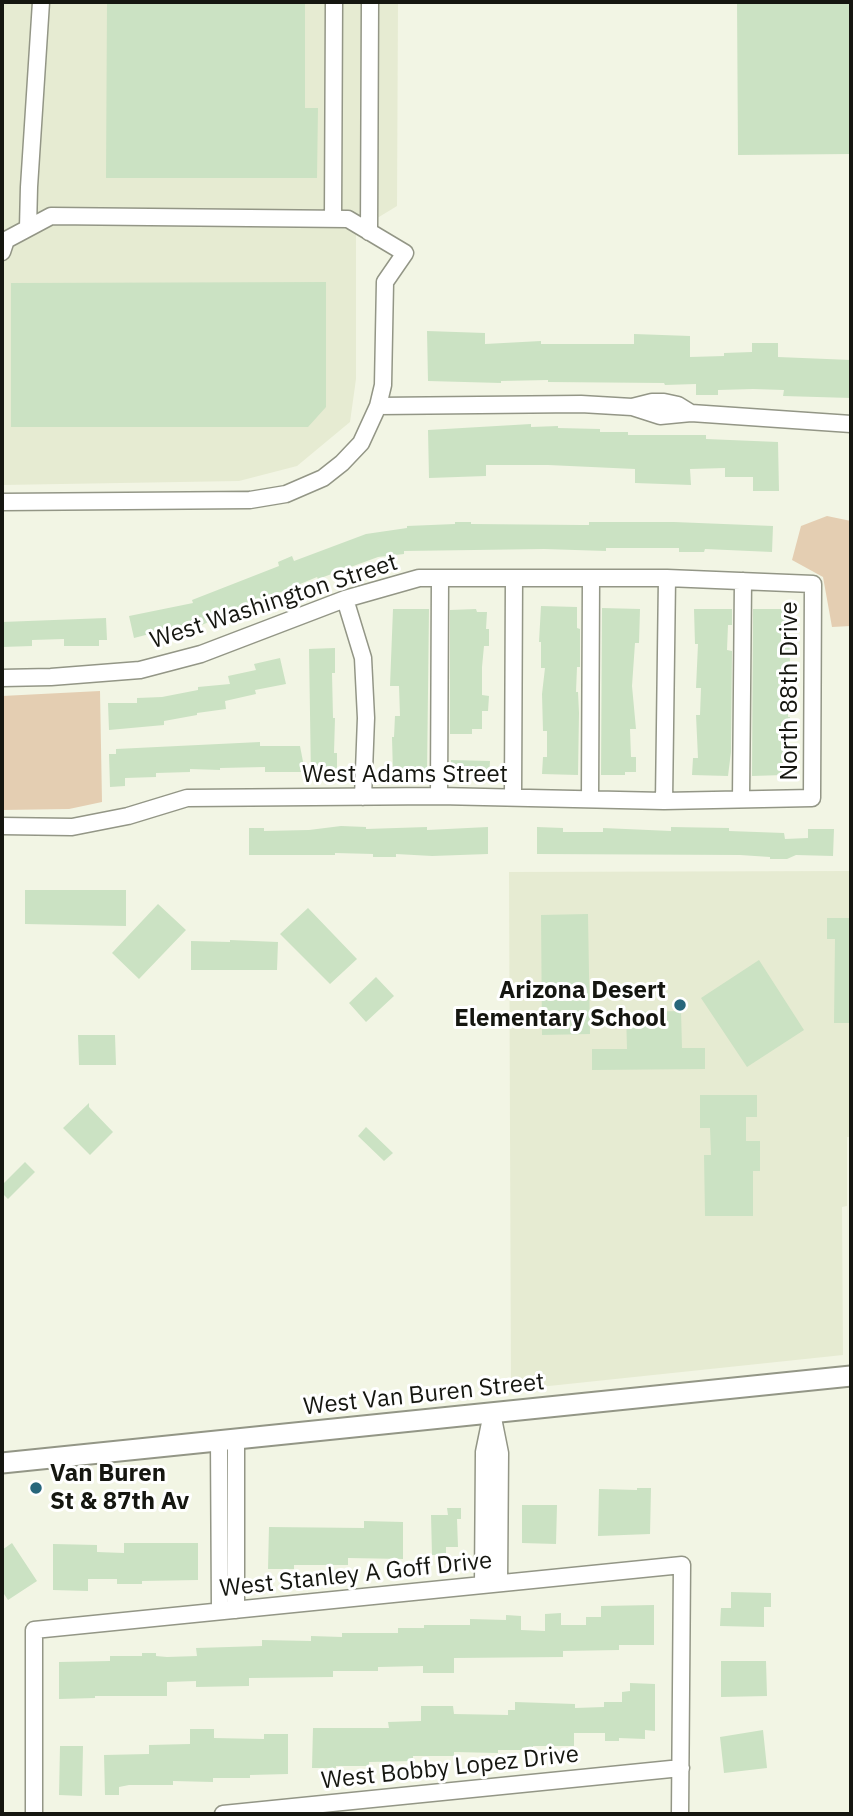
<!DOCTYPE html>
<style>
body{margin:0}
#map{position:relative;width:853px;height:1816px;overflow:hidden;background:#f2f5e4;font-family:"IBM Plex Sans",sans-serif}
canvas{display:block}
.frame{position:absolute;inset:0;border:4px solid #151610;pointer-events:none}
</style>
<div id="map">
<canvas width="853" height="1816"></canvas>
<div class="frame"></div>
</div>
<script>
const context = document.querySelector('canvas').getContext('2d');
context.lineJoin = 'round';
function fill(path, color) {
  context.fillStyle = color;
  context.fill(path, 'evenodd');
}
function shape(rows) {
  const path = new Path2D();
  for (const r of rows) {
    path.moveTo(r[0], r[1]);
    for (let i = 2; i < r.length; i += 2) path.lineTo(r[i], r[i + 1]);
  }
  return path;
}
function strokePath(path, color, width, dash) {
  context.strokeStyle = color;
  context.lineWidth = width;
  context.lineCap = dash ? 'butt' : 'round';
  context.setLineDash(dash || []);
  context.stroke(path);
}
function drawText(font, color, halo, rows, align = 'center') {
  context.font = font + ' "IBM Plex Sans",sans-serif';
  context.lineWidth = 6;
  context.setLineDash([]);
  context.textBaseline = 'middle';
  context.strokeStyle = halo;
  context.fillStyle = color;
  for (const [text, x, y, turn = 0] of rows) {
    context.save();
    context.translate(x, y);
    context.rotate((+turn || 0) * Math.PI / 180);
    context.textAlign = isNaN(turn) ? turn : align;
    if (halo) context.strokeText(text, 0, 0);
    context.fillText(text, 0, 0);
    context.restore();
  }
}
fill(shape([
 [2,2,398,2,397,206,356,231,356,379,350,422,297,466,239,481,2,485],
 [851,871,851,1137,847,1137,847,1206,842,1207,843,1355,511,1390,509,872]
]), '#e6ebd2');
fill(shape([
 [827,516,851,521,851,626,832,627,823,577,792,560,801,526],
 [100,691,102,802,69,809,2,810,2,696]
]), '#e4ceb2');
fill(shape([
 [107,2,305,2,305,108,318,108,317,178,106,178],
 [737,2,851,2,851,154,738,155],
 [326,282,326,407,308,427,11,427,11,283],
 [427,331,485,333,485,344,541,341,541,344,634,344,634,334,690,336,690,357,724,356,724,353,752,352,752,343,778,343,778,357,851,360,851,398,783,396,784,390,753,389,718,390,718,395,696,395,696,384,665,385,664,383,548,382,548,380,501,381,501,383,428,381],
 [531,424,531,427,558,426,558,428,600,429,600,432,628,432,628,435,706,435,706,439,778,442,779,491,753,491,753,477,725,477,725,468,690,469,691,485,635,483,635,469,548,465,486,465,486,476,429,478,428,430],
 [455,522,471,522,471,524,581,525,589,525,589,522,674,522,773,526,772,552,705,549,704,552,679,552,679,548,606,548,606,551,544,549,404,551,404,554,378,557,318,579,317,577,192,629,166,636,165,630,134,638,129,616,193,603,192,600,279,566,278,562,292,556,294,561,366,534,407,528,407,526,455,524],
 [541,606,577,607,577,628,580,629,580,667,577,667,576,692,578,692,579,713,578,775,542,774,543,757,547,757,547,731,543,731,542,694,545,668,541,668,541,642,539,642],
 [602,608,640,609,639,643,635,643,632,686,636,729,630,729,631,757,636,757,636,772,625,772,625,775,601,775],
 [393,609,429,609,427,775,393,775,392,737,394,737,395,716,400,716,399,686,390,686],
 [476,609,477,612,487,612,486,629,489,629,489,646,484,646,482,667,482,695,489,696,488,711,482,711,482,729,472,729,472,734,450,734,450,610],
 [694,609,732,609,732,625,728,625,727,650,732,651,731,752,728,776,692,775,693,758,698,758,696,715,700,715,701,688,696,688,698,644,695,644],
 [753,609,789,609,790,666,782,666,782,694,788,694,788,717,790,717,789,731,784,731,783,775,752,776],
 [106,618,107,640,99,640,99,646,64,646,64,639,32,640,32,646,2,647,2,622],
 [335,648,335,673,332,673,333,718,335,718,334,753,337,753,337,778,311,778,309,649],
 [280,658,286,684,255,690,256,694,225,701,226,709,197,713,197,715,164,721,164,725,109,730,108,703,137,703,137,698,162,697,198,690,198,687,230,684,228,676,256,670,254,664],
 [260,742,260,746,300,746,305,772,265,772,265,767,220,768,220,770,190,769,190,772,156,773,156,777,125,778,125,786,110,787,109,754,116,754,116,749],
 [451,760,490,761,489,778,451,777],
 [341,826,366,827,366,829,427,827,427,830,488,827,488,854,432,856,396,854,396,857,373,857,373,854,335,853,335,855,249,855,249,828,264,828,264,831,309,830],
 [537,827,563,828,563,832,603,832,603,828,671,831,671,827,729,828,729,831,784,833,785,839,808,838,808,829,834,829,833,856,796,855,787,859,770,859,770,857,740,855,537,854],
 [25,890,126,890,126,926,25,924],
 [158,904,186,930,139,979,112,953],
 [308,908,357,959,330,984,280,934],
 [588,914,590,1034,542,1035,541,915],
 [827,918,851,918,851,1023,834,1023,835,939,827,939],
 [230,940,278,942,277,970,191,970,191,941,230,942],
 [759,960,804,1030,747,1067,701,998],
 [376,977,394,996,366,1022,349,1003],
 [681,1011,682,1048,705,1048,705,1069,592,1070,592,1049,627,1049,626,1012],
 [78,1035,115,1035,116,1065,79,1065],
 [700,1095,757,1095,757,1117,746,1117,746,1141,760,1141,760,1171,753,1171,753,1216,705,1216,704,1155,711,1155,710,1128,700,1128],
 [89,1103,89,1107,113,1132,90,1155,63,1128],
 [366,1127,393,1153,384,1161,358,1136],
 [25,1162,35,1172,8,1199,2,1193,2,1185],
 [637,1488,651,1488,650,1534,598,1536,599,1489,637,1490],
 [522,1505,557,1505,556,1544,522,1543],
 [447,1508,461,1508,461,1519,457,1519,458,1547,446,1547,446,1555,432,1555,431,1515,448,1515],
 [364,1521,403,1522,403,1559,348,1558,348,1565,294,1565,294,1569,268,1569,269,1527,364,1528],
 [12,1543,37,1581,8,1600,2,1591,2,1550],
 [124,1543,198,1543,198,1580,142,1581,142,1584,117,1584,117,1579,88,1579,88,1591,53,1590,53,1544,97,1545,97,1552,124,1553],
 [731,1592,771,1593,771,1607,764,1607,764,1627,720,1626,721,1608,731,1608],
 [654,1605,654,1645,619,1645,619,1650,563,1651,563,1657,454,1658,454,1673,423,1673,423,1666,378,1667,378,1671,333,1671,333,1677,249,1678,249,1686,196,1687,196,1681,167,1682,167,1696,95,1696,95,1698,59,1699,59,1662,110,1661,110,1656,142,1656,142,1653,156,1653,156,1656,167,1657,197,1656,196,1648,262,1646,262,1640,311,1641,311,1636,342,1637,342,1633,398,1633,398,1628,424,1628,424,1625,470,1625,470,1619,506,1620,506,1615,521,1616,521,1630,545,1631,545,1614,561,1613,561,1625,586,1625,586,1617,601,1617,601,1606],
 [721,1661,766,1661,767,1696,721,1697],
 [630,1683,655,1684,655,1731,645,1730,645,1739,619,1738,619,1741,605,1741,605,1733,574,1733,574,1746,533,1746,533,1750,498,1750,498,1753,454,1752,454,1756,413,1756,413,1761,369,1762,369,1766,336,1766,336,1768,312,1768,313,1728,389,1728,388,1722,421,1721,421,1706,453,1706,454,1714,508,1715,508,1710,515,1710,515,1702,575,1704,575,1708,604,1707,604,1702,622,1702,622,1692,630,1691],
 [190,1729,214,1729,214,1738,264,1739,264,1734,288,1734,288,1774,250,1775,250,1778,213,1778,213,1782,173,1781,173,1785,129,1785,119,1787,119,1795,105,1795,104,1755,149,1754,149,1745,190,1744],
 [763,1730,767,1768,724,1773,720,1737],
 [60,1746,83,1746,82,1796,59,1795]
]), '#cbe2c3');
const minor = shape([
 [333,219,334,2],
 [28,228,29,187,41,2],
 [369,232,370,2],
 [2,252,6,240,51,216,348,219,405,253,385,282,383,385,378,406,361,443,342,463,323,478,286,494,250,500,2,502],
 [378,406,581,404,632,407,660,416,691,413,851,424],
 [632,407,652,402,664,402,678,405,691,413],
 [345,599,363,658,366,718,363,797],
 [2,678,51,677,140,670,201,654,345,599,419,578,667,578,813,584,812,798,664,801,439,796,187,798,128,816,72,827,2,826],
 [439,796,440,578],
 [513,797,514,578],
 [590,799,591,579],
 [741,799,743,581],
 [664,801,667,578],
 [493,1418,500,1453,499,1583],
 [219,1440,220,1611],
 [483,1585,484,1452,492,1413],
 [236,1610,236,1439],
 [34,1814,34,1630,682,1565,680,1814],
 [223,1814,681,1768]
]);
const major = shape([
 [2,1463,851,1376]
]);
strokePath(minor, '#939686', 19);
strokePath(major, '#939686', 23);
strokePath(minor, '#fff', 16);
strokePath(major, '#fff', 19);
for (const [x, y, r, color] of [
 [680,1005,7,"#27667b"],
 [36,1488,7,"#27667b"]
]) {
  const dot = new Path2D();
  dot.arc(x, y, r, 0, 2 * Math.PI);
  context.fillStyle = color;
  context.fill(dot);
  strokePath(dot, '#fff', 2.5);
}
drawText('24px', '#151610', '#fff', [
 ["West Washington Street",274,602,-18],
 ["North 88th Drive",790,691,-90],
 ["West Adams Street",405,775],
 ["West Van Buren Street",424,1395,-6],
 ["West Stanley A Goff Drive",356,1575,-6],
 ["West Bobby Lopez Drive",450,1768,-6]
]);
drawText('bold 24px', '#151610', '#fff', [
 ["Arizona Desert",666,991],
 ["Elementary School",666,1019],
 ["Van Buren",50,1474,"left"],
 ["St & 87th Av",50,1502,"left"]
], 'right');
</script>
